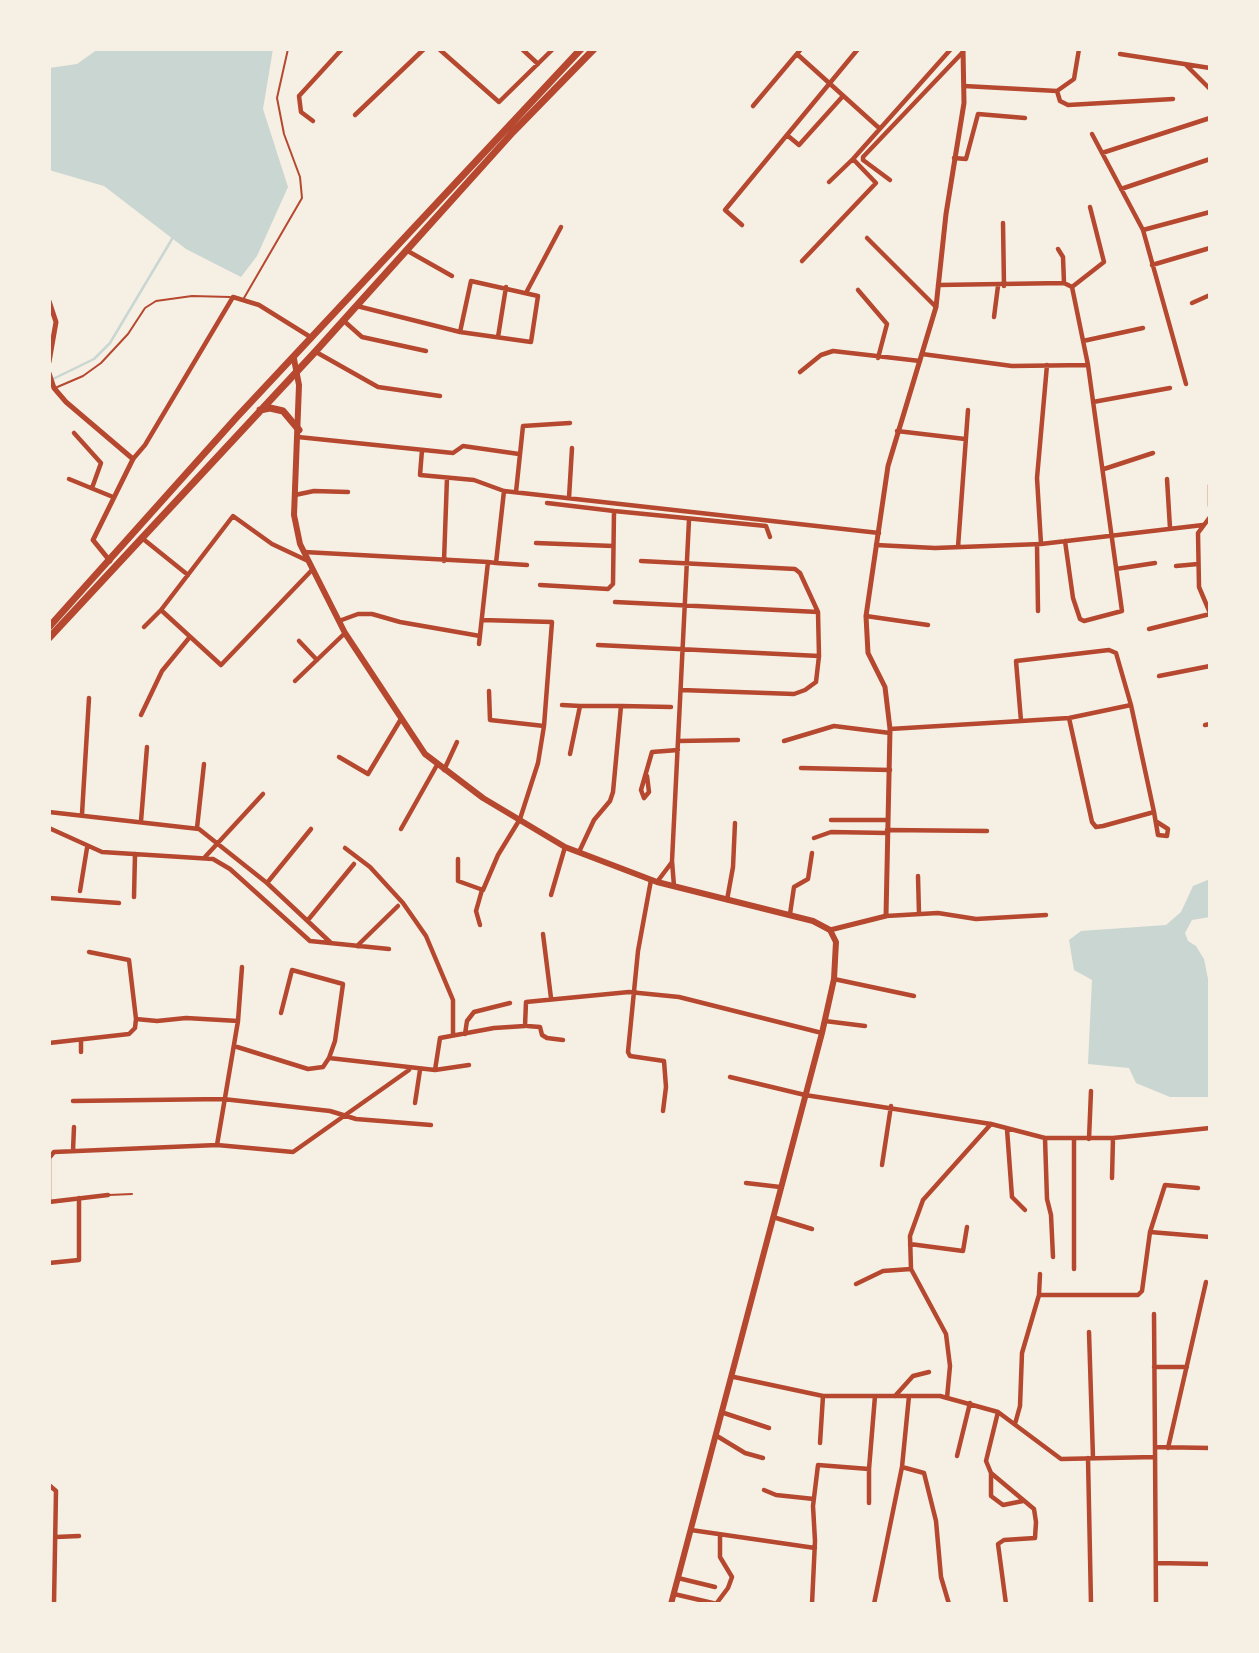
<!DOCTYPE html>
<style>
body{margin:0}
#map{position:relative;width:1259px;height:1653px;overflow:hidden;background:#f6efe4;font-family:Barlow,sans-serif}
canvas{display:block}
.frame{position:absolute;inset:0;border:51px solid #f6efe4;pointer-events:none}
</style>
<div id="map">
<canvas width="1259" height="1653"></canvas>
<div class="frame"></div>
</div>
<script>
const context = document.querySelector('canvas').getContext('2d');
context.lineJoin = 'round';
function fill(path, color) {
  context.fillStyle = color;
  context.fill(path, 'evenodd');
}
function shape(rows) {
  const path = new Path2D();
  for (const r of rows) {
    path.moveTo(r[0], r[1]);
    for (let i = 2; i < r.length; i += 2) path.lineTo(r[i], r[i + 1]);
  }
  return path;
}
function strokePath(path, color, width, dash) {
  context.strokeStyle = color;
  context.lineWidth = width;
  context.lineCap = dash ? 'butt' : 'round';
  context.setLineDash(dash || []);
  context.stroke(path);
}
fill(shape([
 [98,49,273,49,263,109,288,187,257,256,241,277,186,249,104,186,49,170,49,68,77,64],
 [1210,879,1210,917,1192,920,1185,933,1188,941,1196,946,1204,959,1210,989,1210,1097,1170,1097,1136,1083,1129,1068,1088,1064,1092,980,1074,970,1069,940,1081,931,1166,925,1181,912,1193,886]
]), '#c9d6d2');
strokePath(shape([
 [53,379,94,359,110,343,172,239]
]), '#c9d6d2', 2.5);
strokePath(shape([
 [244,298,302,198,300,177,284,134,277,98,288,49],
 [55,388,83,376,101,363,128,334,145,308,156,301,192,296,230,297],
 [109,1195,132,1194]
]), '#b5482f', 2);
strokePath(shape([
 [439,49,499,102,553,49],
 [522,49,538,64],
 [797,54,879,128],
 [1120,54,1210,68],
 [1186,65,1210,89],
 [964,86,1057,91,1060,101,1068,105,1173,99],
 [1057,91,1074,79,1079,49],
 [753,106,801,49],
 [355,115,424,49],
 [313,121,301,112,299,96,342,49],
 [1092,134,1143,230,1186,384],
 [787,135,799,145,843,96],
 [1102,153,1210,118],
 [954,158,966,159,978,114,1025,118],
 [890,180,863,160,863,157,963,52],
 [829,182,853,159,951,49],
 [1121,189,1210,159],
 [1003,223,1004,286],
 [742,225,725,210,858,49],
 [1143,230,1210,212],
 [867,238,936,307],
 [1058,249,1063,257,1064,283],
 [406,250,452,276],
 [802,261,876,183,853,159],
 [1152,265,1210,248],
 [471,281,538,296,531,342,460,332,471,281],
 [938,285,1064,283,1072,287,1088,365,1122,611,1084,621,1080,619,1073,598,1065,541],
 [1072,287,1104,262,1090,207],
 [858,290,887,324,878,358],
 [527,291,561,227],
 [1192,303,1210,295],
 [357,306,460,332],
 [994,317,998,286],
 [344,321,362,337,426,351],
 [498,337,506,287],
 [1083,341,1143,328],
 [316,352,378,387,440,396],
 [922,354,1012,366,1088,365],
 [800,372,821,355,833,351,920,361],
 [1093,402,1170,388],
 [897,431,965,439],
 [74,433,101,463,92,488],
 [298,437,453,453,463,446,519,454],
 [422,450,420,475,474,480,504,491,879,533],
 [133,459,145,445,233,297,259,305,312,338],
 [1104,469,1153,453],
 [69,479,113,497],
 [1167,479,1170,528],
 [1210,485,1210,506],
 [516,492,523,426,570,423],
 [295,495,314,491,348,492],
 [569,498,572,448],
 [614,511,766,526,770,537],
 [1210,517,1198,533,1199,587,1210,613],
 [142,538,188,575],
 [536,543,613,546],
 [1037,544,1038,611],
 [1041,544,1037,478,1047,365],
 [876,545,935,548,1041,544,1203,525],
 [958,547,968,410],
 [304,552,488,562,479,644],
 [444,561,447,478],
 [641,561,795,569,800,573,818,612,819,656,816,682,805,690,794,694,681,690],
 [488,562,496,563,504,491],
 [496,563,527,565],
 [1176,566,1198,564],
 [1116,569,1155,563],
 [540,585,608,589,613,584,614,511,547,503],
 [615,602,818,612],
 [161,610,221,665,311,571],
 [866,616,928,625],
 [339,621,358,614,372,614,400,622,480,636],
 [144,627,161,610,233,516,272,544,306,560],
 [1149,629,1210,614],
 [299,641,317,660],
 [598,645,819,656],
 [1159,676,1210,666],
 [295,681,345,633],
 [489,691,490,720,544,726],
 [562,705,580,706],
 [141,715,162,671,189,638],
 [1069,718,1092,822,1096,827,1103,826,1154,812,1131,705,1116,653,1109,650,1016,661,1021,721,1069,718,1131,705],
 [1205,725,1210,724],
 [890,729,1021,721],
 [678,741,738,740],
 [784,741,834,726,890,733],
 [570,754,580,706,621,706],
 [339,757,368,774,401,719],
 [801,768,890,770],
 [444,770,457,742],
 [647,776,649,792,644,798,641,790,652,752,678,750],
 [49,812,199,829,267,883,330,942],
 [1154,812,1158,835,1167,836,1168,829,1157,822],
 [82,814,89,698],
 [831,820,887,820],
 [141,821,147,747],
 [49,828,102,852,213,859,230,869,310,941,389,949],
 [197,828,204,764],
 [401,829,437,765],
 [887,830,987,831],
 [814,838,831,832,887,833],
 [345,848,370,867,403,903,426,936,453,1000,453,1035],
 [579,852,594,820,610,801,613,792,621,706,671,707],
 [205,857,263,794],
 [458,859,458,881,483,890,498,855,520,819,538,763,544,726,552,622,482,620],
 [918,876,919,914],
 [651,880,638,951,628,1052,630,1056,664,1061,666,1087,663,1111],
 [657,882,672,862],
 [267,883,311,829],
 [674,886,672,861,689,520],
 [80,891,87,848],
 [551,895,565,847],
 [134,897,135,854],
 [49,898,119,903],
 [727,900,733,867,735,823],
 [790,914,794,887,808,879,812,853],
 [886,916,938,913,976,919,1046,915],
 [308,920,354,864],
 [480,925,476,911,482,890],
 [543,934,551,998],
 [357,946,398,906],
 [89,952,129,960,136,1019],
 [834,979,914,996],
 [281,1013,292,970,343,984,335,1041,329,1058],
 [825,1021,865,1026],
 [527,1026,540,1027,542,1035,547,1038,563,1040],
 [465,1034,467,1021,474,1012,510,1003],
 [81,1040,81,1052],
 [49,1043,129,1034,135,1028,136,1019,157,1021,186,1018,238,1021],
 [234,1046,308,1069,323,1067,329,1058,435,1070,440,1038,494,1028,525,1026,526,1002,629,992,679,997,822,1033],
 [435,1070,469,1065],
 [730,1077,805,1095,991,1124,1045,1138,1113,1138,1210,1128],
 [73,1101,223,1099,330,1111,356,1119,431,1125],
 [415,1103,420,1070],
 [1007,1129,1012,1197,1025,1210],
 [1045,1138,1047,1199,1051,1215,1053,1257],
 [1089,1139,1091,1091],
 [217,1145,238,1021,242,967],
 [73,1151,74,1127],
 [882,1165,891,1106],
 [1112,1178,1113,1138],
 [746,1183,780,1187],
 [49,1202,49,1158,54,1152,217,1145,293,1152,409,1070],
 [49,1202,108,1195],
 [773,1217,812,1229],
 [1150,1232,1210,1237],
 [910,1244,963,1251,967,1227],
 [49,1263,79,1260,79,1198],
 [1074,1269,1074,1139],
 [856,1284,883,1271,911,1269],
 [1039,1294,1040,1274],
 [1154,1314,1155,1447],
 [1089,1332,1093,1458],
 [1154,1367,1187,1367],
 [734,1377,823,1396,940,1396,998,1412,1061,1459,1155,1457],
 [895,1396,913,1376,929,1372],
 [947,1398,950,1366,946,1334,911,1269,910,1236,923,1200,991,1124],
 [998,1412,986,1461,991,1473,1034,1509,1036,1522,1035,1538,1004,1540,998,1544,1006,1604],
 [724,1413,769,1428],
 [1015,1424,1020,1406,1022,1353,1039,1295,1138,1295,1142,1291,1150,1232,1165,1185,1198,1188],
 [717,1436,745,1453,763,1458],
 [820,1443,823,1396],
 [1168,1448,1206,1282],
 [957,1456,970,1403],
 [1088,1458,1091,1604],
 [902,1467,909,1396],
 [869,1469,875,1396],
 [991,1474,991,1496,1003,1505,1023,1501],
 [49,1485,56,1491,54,1604],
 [764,1490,776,1495,814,1499],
 [691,1530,815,1548],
 [56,1537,79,1536],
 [1156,1563,1210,1564],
 [678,1578,715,1587],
 [674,1594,717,1604],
 [716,1604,728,1588,732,1577,720,1557,720,1536],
 [812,1604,815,1541,813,1506,818,1465,869,1469,869,1503],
 [874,1604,902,1467,924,1473,936,1521,941,1577,949,1604],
 [1156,1604,1155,1447,1210,1448]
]), '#b5482f', 4.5);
strokePath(shape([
 [49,301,56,322,49,362],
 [49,373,54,388,66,402,133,459,93,540,110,561],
 [830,930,886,916,890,729,885,687,868,653,866,616,888,466,936,307,946,214,964,103,963,49]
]), '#b5482f', 5);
strokePath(shape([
 [294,359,299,385,294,515,300,544,345,633,425,754,483,798,565,847,657,882,813,921,830,930,836,942,834,979,822,1033,671,1604]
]), '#b5482f', 6);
strokePath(shape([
 [260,410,270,408,283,411,299,430],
 [49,627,236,418,581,49],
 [49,638,315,352,513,132,594,49]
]), '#b5482f', 7);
</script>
